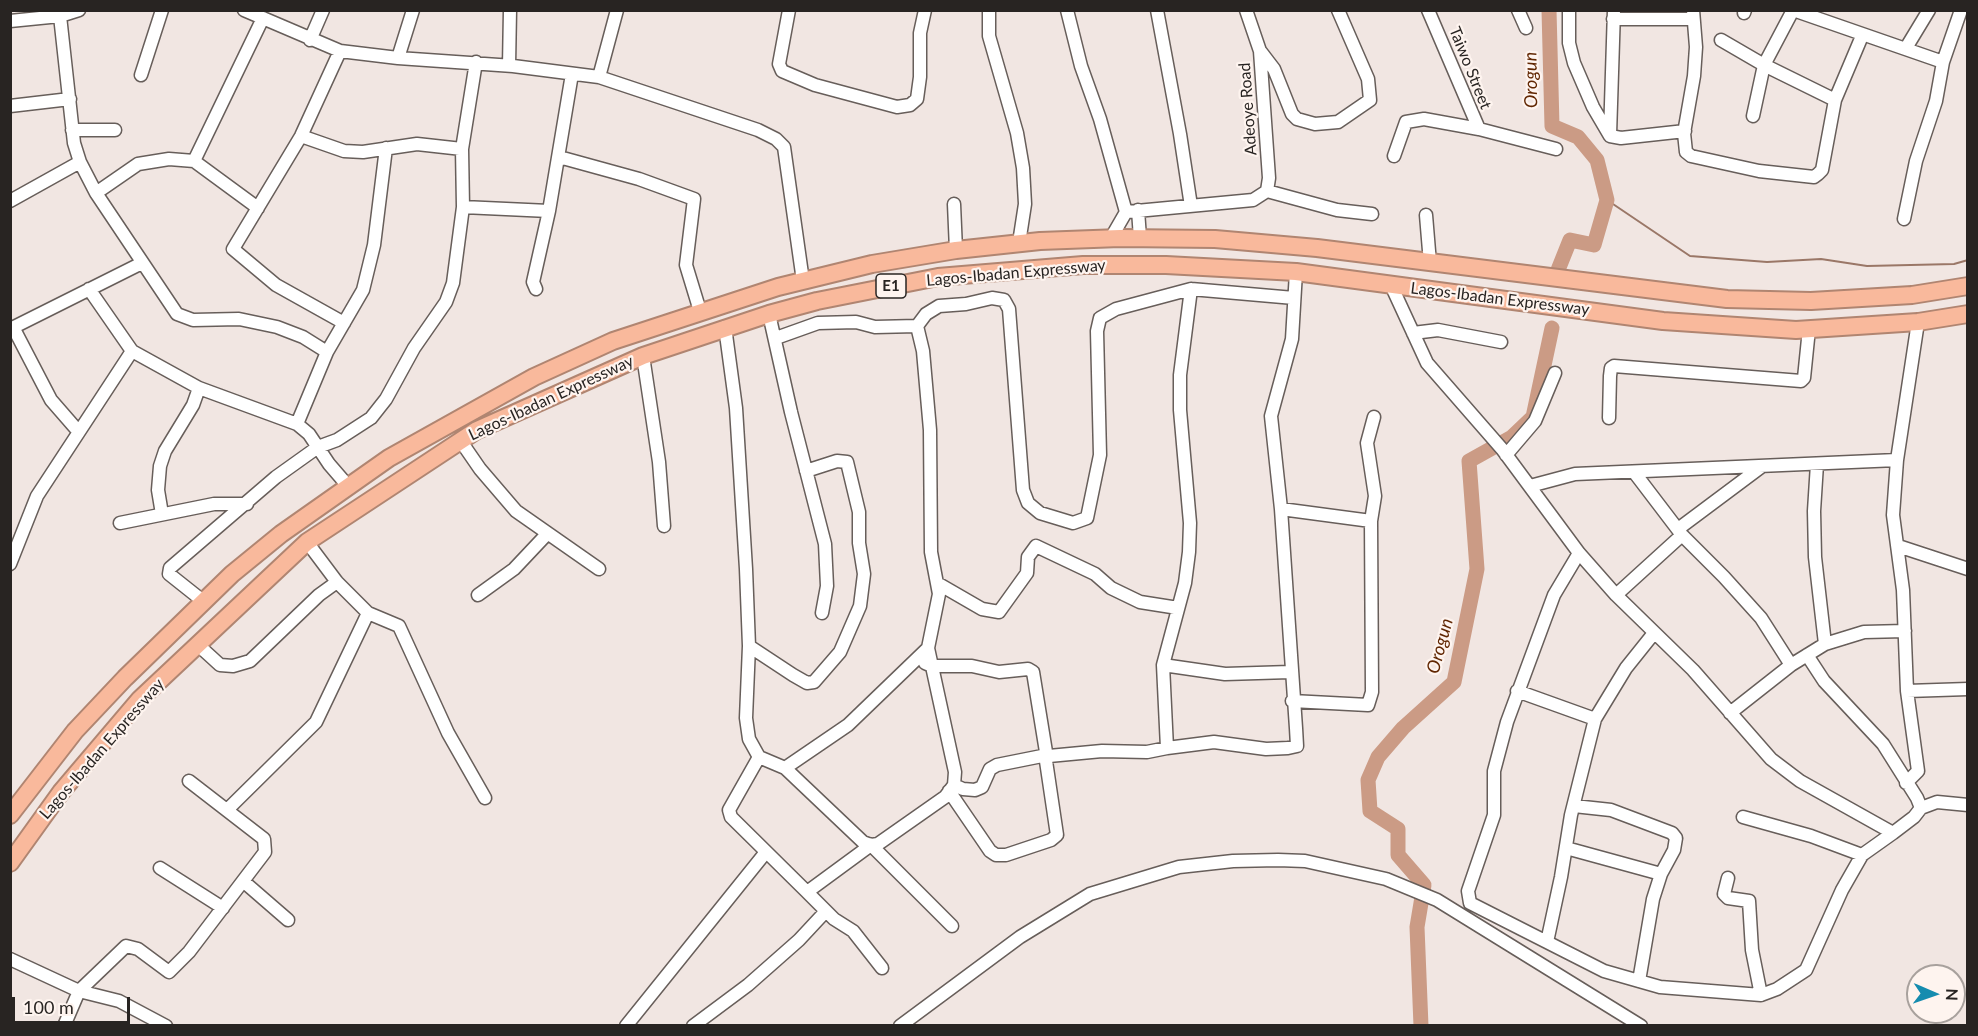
<!DOCTYPE html>
<style>
body{margin:0}
#map{position:relative;width:1978px;height:1036px;overflow:hidden;background:#f1e6e2;font-family:Lato,sans-serif}
canvas{display:block}
.frame{position:absolute;inset:0;border:12px solid #282422;pointer-events:none}
.north{position:absolute;left:1906px;top:964px;width:60px;height:60px;box-sizing:border-box;background:#fef4ef;border:2px solid #a8a19d;border-radius:50%;rotate:92deg;font-size:16px;font-weight:700;line-height:24px;text-align:center;color:#282422}
.north::after{content:'';display:block;margin:auto;width:21px;height:27px;background:#158caf;clip-path:polygon(50% 0,100% 100%,50% 72%,0 100%)}
.scale{position:absolute;left:12px;top:997px;width:118px;height:27px;box-sizing:border-box;border:3px solid #282422;border-top:0;padding-left:8px;font-size:18px;line-height:21px;white-space:nowrap;color:#282422;-webkit-text-stroke:4px #fef4ef;paint-order:stroke}
</style>
<div id="map">
<canvas width="1978" height="1036"></canvas>
<div class="frame"></div>
<div class="north">N</div>
<div class="scale">100 m</div>
</div>
<script>
const context = document.querySelector('canvas').getContext('2d');
context.lineJoin = 'round';
function shape(rows) {
  const path = new Path2D();
  for (const r of rows) {
    path.moveTo(r[0], r[1]);
    for (let i = 2; i < r.length; i += 2) path.lineTo(r[i], r[i + 1]);
  }
  return path;
}
function strokePath(path, color, width, dash) {
  context.strokeStyle = color;
  context.lineWidth = width;
  context.lineCap = dash ? 'butt' : 'round';
  context.setLineDash(dash || []);
  context.stroke(path);
}
function drawText(font, color, halo, rows, align = 'center') {
  context.font = font + ' Lato,sans-serif';
  context.lineWidth = 4.5;
  context.setLineDash([]);
  context.textBaseline = 'middle';
  context.strokeStyle = halo;
  context.fillStyle = color;
  for (const [text, x, y, turn = 0] of rows) {
    context.save();
    context.translate(x, y);
    context.rotate((+turn || 0) * Math.PI / 180);
    context.textAlign = isNaN(turn) ? turn : align;
    if (halo) context.strokeText(text, 0, 0);
    context.fillText(text, 0, 0);
    context.restore();
  }
}
strokePath(shape([
 [1607,200,1690,256,1767,262,1821,259,1867,266,1954,264,1968,260]
]), '#9a7767', 2);
strokePath(shape([
 [1549,10,1552,126,1578,137,1597,160,1607,200,1594,245,1570,240,1558,270],
 [1421,1026,1417,927,1424,885,1398,855,1398,829,1370,811,1368,780,1378,757,1403,728,1454,682,1477,569,1469,461,1512,437,1533,417,1552,328]
]), '#cb9b85', 15);
const minor = shape([
 [244,10,340,51,398,58,513,66,599,77,758,130,776,139,784,147,803,281],
 [789,10,779,64,782,71,815,85,897,107,910,105,917,99,920,77,920,33,925,10],
 [989,10,989,36,1017,133,1023,168,1025,204,1019,243],
 [1067,10,1081,66,1100,119,1126,212],
 [1157,10,1180,134,1191,206],
 [1428,10,1479,129,1556,149],
 [1518,10,1526,28],
 [1569,10,1569,43,1574,63,1593,107,1610,136,1621,138,1685,131],
 [1693,10,1696,47,1694,76,1684,133,1686,152,1691,156,1759,171,1814,177,1818,174,1822,170,1835,100,1862,36],
 [1744,13,1745,10],
 [60,16,74,143,80,162,96,193,177,314,193,320,239,319,277,327,303,337,327,352],
 [1613,19,1693,19],
 [10,21,60,16,79,10],
 [310,40,323,10],
 [1721,40,1764,65,1835,100],
 [1906,48,1929,10],
 [340,51,301,136,233,249,276,285,344,323],
 [1261,52,1274,69,1292,114,1297,119,1315,124,1338,122,1370,100,1368,79,1338,10],
 [398,58,413,10],
 [509,66,510,10],
 [141,75,162,10],
 [599,77,617,10],
 [10,106,70,99],
 [1753,116,1764,65,1792,12,1796,11,1943,62],
 [72,130,115,130],
 [1610,135,1614,10],
 [301,136,344,151,363,152,417,144,462,149],
 [1394,156,1406,122,1424,119,1479,129],
 [559,157,639,179,694,199,686,265,700,311],
 [194,161,263,18],
 [1267,191,1337,210,1372,214],
 [96,193,138,164,169,159,194,161,258,208],
 [10,201,80,162],
 [954,204,956,250],
 [463,207,549,211],
 [1138,210,1140,238],
 [1426,215,1430,263],
 [1904,219,1916,161,1936,101,1943,62,1961,10],
 [1111,238,1126,212,1253,200,1267,191,1269,178,1260,51,1246,10],
 [1391,285,1427,363,1502,449,1579,553,1616,595,1693,670,1771,759,1800,781,1893,833,1914,817,1921,808,1917,798,1883,744,1824,681,1807,655],
 [89,289,132,351,199,388,297,424,309,434,329,464,348,486],
 [536,289,533,282,549,211,572,74],
 [1191,289,1180,375,1180,410,1190,523,1189,552,1185,583,1163,665,1167,748,1214,742,1266,749,1288,748,1297,746,1296,728,1281,509,1271,416,1292,339,1296,272],
 [769,314,791,412,825,544,827,586,822,613],
 [917,326,923,351,930,430,931,552,939,594,928,648,848,725,785,768,759,757,729,810,731,817,807,892,871,845,952,926],
 [13,327,51,400,78,431],
 [725,327,736,408,746,569,749,646,746,718,749,739,759,757],
 [10,329,142,263],
 [1413,333,1438,330,1501,342],
 [776,338,818,323,856,322,875,327,917,326,926,314,939,306,966,304,992,298,1004,300,1009,309,1023,490,1028,503,1040,513,1073,523,1087,518,1100,455,1097,331,1100,318,1116,309,1191,289,1294,298],
 [643,356,659,462,664,526],
 [1609,418,1610,376,1611,368,1614,366,1801,381,1804,378,1809,329],
 [297,424,327,352,363,290,374,245,386,148],
 [460,440,480,469,516,511,599,569],
 [1506,455,1535,421,1555,373],
 [1817,464,1814,511,1815,557,1825,644],
 [1634,472,1682,535,1724,577,1761,618,1791,665],
 [1530,486,1575,474,1897,460],
 [1281,509,1371,521],
 [162,514,158,490,160,466,165,451,193,405,199,388],
 [120,523,214,504,247,504],
 [1678,529,1761,467],
 [307,542,337,582,368,613,399,626,448,733,485,798],
 [1898,546,1968,569],
 [1579,553,1554,595,1507,722,1494,771,1494,815,1468,891,1470,903,1604,971,1660,987,1761,995,1777,989,1806,970,1842,890,1862,855,1893,833],
 [10,564,37,496,132,351],
 [937,583,982,609,999,612,1027,573,1028,557,1036,546,1095,574,1111,588,1140,602,1178,608],
 [478,595,514,569,547,534],
 [1616,595,1682,535],
 [203,601,169,574,170,568,276,477,318,447,337,440,371,418,386,399,414,348,446,302,453,283,463,207,462,149,476,62],
 [197,644,220,665,233,666,250,661,319,595,337,582],
 [749,646,793,675,807,683,814,682,840,652,860,606,864,574,859,543,859,512,847,462,837,461,806,471],
 [925,663,932,666,972,666,999,672,1028,669,1033,672,1047,758],
 [1163,665,1225,674,1290,672],
 [1517,691,1595,719],
 [1907,691,1968,689],
 [1292,701,1368,705,1372,692,1371,521,1375,496,1367,443,1374,417],
 [1730,713,1791,665,1825,644,1864,632,1905,631],
 [785,768,863,842,871,845,878,844,945,797,954,785,955,772,928,648],
 [1906,783,1918,771,1907,691,1903,590,1893,515,1897,460,1918,322],
 [954,785,963,789,975,790,982,787,990,769,997,765,1047,755],
 [949,791,990,851,996,855,1006,855,1051,840,1057,835,1046,761,1049,756,1102,751,1147,752,1167,748],
 [1574,806,1611,810,1672,833,1676,838,1674,850,1661,874,1653,899,1639,981],
 [1921,808,1937,802,1968,805],
 [228,809,316,722,368,613],
 [1743,817,1811,836,1862,855],
 [1566,848,1661,874],
 [160,868,223,908],
 [1728,878,1724,894,1728,898,1749,901,1752,950,1761,995],
 [243,881,288,920],
 [807,892,834,919,853,931,882,968],
 [1547,942,1561,877,1571,815,1595,719,1626,668,1654,633],
 [10,959,79,991,119,1001,166,1026],
 [64,1026,79,991,126,946,138,949,169,972,189,952,265,852,264,839,189,781],
 [626,1026,766,852],
 [693,1026,748,985,799,940,826,911],
 [900,1026,1020,937,1090,894,1179,867,1233,861,1278,860,1305,861,1386,879,1437,900,1641,1026]
]);
const highway = shape([
 [10,815,75,731,125,678,232,574,281,534,389,458,534,377,613,341,778,287,872,264,956,250,1040,241,1120,238,1215,239,1317,248,1727,299,1811,301,1912,295,1968,286],
 [10,863,61,792,140,699,307,542,477,430,643,356,769,314,817,301,938,277,1083,265,1166,265,1296,272,1663,321,1796,330,1918,322,1968,314]
]);
strokePath(minor, '#675e5a', 15);
strokePath(highway, '#b08571', 20);
strokePath(minor, '#fff', 12);
strokePath(highway, '#f9b99c', 16);
for (const [x, y, w] of [
 [891,286,30]
]) {
  const box = new Path2D();
  box.roundRect(x - w / 2, y - 12, w, 24, 4.5);
  context.fillStyle = '#fef4ef';
  context.fill(box);
  strokePath(box, '#282422', 1.5);
}
drawText('bold 15px', '#282422', null, [
 ["E1",891,286]
]);
drawText('16px', '#282422', '#fef4ef', [
 ["Taiwo Street",1470,68,68],
 ["Adeoye Road",1248,109,-94],
 ["Lagos-Ibadan Expressway",1016,273,-5],
 ["Lagos-Ibadan Expressway",1500,299,7],
 ["Lagos-Ibadan Expressway",551,398,-25],
 ["Lagos-Ibadan Expressway",102,749,-49]
]);
drawText('italic 18px', '#612703', '#fef4ef', [
 ["Orogun",1531,80,-91],
 ["Orogun",1440,646,-75]
]);
</script>
